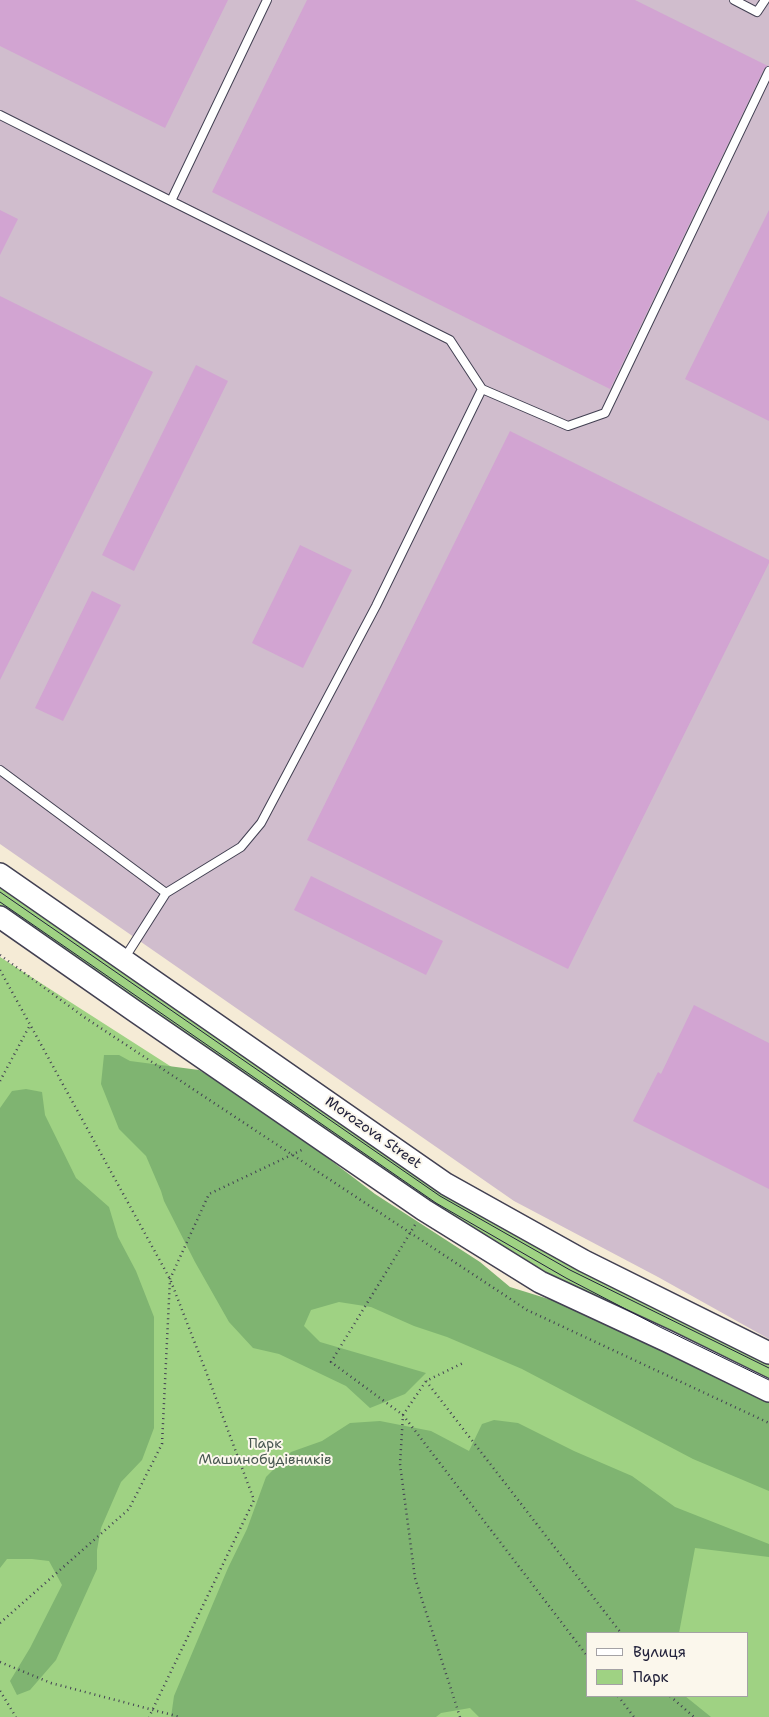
<!DOCTYPE html>
<meta charset="utf-8">
<style>
body{margin:0}
#map{position:relative;width:769px;height:1717px;overflow:hidden;background:#f5ebd6;font-family:"Shantell Sans",sans-serif}
canvas{display:block}
.legend{position:absolute;left:586px;top:1632px;width:162px;height:65px;box-sizing:border-box;background:#fbf7ec;border:1px solid #a4a2a5;margin:0;padding:6px 9px;list-style:none;font-size:15px;color:#22223b}
.legend li{display:flex;align-items:center;gap:10px;height:25px}
.legend b{width:25px;border:1px solid #a4a2a5}
</style>
<div id="map">
<canvas width="769" height="1717"></canvas>
<ul class="legend">
<li><b style="height:6px;background:#fff"></b>Вулиця</li>
<li><b style="height:14px;background:#9fd283"></b>Парк</li>
</ul>
</div>
<script>
const context = document.querySelector('canvas').getContext('2d');
context.lineJoin = 'round';
function fill(path, color) {
  context.fillStyle = color;
  context.fill(path, 'evenodd');
}
function shape(rows) {
  const path = new Path2D();
  for (const r of rows) {
    path.moveTo(r[0], r[1]);
    for (let i = 2; i < r.length; i += 2) path.lineTo(r[i], r[i + 1]);
  }
  return path;
}
function strokePath(path, color, width, dash) {
  context.strokeStyle = color;
  context.lineWidth = width;
  context.lineCap = dash ? 'butt' : 'round';
  context.setLineDash(dash || []);
  context.stroke(path);
}
function drawText(font, color, halo, rows, align = 'center') {
  context.font = font + ' "Shantell Sans",sans-serif';
  context.lineWidth = 4;
  context.setLineDash([]);
  context.textBaseline = 'middle';
  context.strokeStyle = halo;
  context.fillStyle = color;
  for (const [text, x, y, turn = 0] of rows) {
    context.save();
    context.translate(x, y);
    context.rotate((+turn || 0) * Math.PI / 180);
    context.textAlign = isNaN(turn) ? turn : align;
    if (halo) context.strokeText(text, 0, 0);
    context.fillText(text, 0, 0);
    context.restore();
  }
}
fill(shape([
 [0,0,769,0,769,1339,658,1277,514,1201,0,844]
]), '#d0bdcd');
fill(shape([
 [0,882,435,1185,769,1360,769,1384,600,1301,533,1265,425,1201,0,910],
 [0,957,206,1089,529,1305,769,1427,769,1717,0,1717],
 [588,1633,748,1633,748,1696,588,1696]
]), '#9fd283');
fill(shape([
 [104,1055,119,1055,130,1061,199,1070,261,1107,375,1194,480,1262,510,1287,555,1301,769,1398,769,1491,693,1459,522,1369,447,1337,414,1326,371,1307,339,1302,311,1310,304,1326,320,1342,426,1373,405,1394,370,1408,346,1386,279,1354,253,1348,229,1322,195,1262,164,1201,161,1191,146,1156,119,1129,101,1084],
 [26,1089,42,1092,45,1115,76,1178,109,1207,118,1237,136,1271,154,1317,154,1428,142,1460,121,1482,101,1528,97,1550,97,1569,56,1660,30,1690,17,1695,10,1681,30,1648,62,1585,49,1561,32,1559,7,1559,0,1568,0,1108,12,1091],
 [494,1420,518,1423,574,1451,632,1476,675,1507,769,1544,769,1557,695,1548,679,1633,588,1633,588,1696,685,1696,711,1717,479,1717,470,1708,441,1713,436,1717,171,1717,174,1696,228,1568,247,1529,266,1477,291,1452,322,1441,350,1423,380,1421,431,1431,469,1451,482,1424]
]), '#7fb471');
fill(shape([
 [0,0,228,0,165,128,0,46],
 [307,0,635,0,768,66,764,69,610,389,212,192],
 [0,210,18,219,0,255],
 [769,210,769,421,685,379],
 [0,296,153,372,0,680],
 [196,365,228,381,134,571,102,555],
 [510,431,769,560,769,563,568,969,307,840],
 [300,545,352,570,303,668,252,643],
 [92,591,121,605,63,721,35,708],
 [311,876,443,941,426,975,294,910],
 [694,1005,769,1043,769,1189,633,1121,658,1072,661,1074]
]), '#d2a4d2');
const service = shape([
 [734,0,757,12,765,0],
 [0,115,171,201,267,0],
 [482,389,568,426,605,413,769,71],
 [0,770,166,893,241,847,261,823,376,606,482,389,450,340,171,201],
 [124,959,166,893]
]);
const secondary = shape([
 [0,874,446,1184,584,1261,769,1353],
 [0,917,136,1012,424,1210,540,1282,667,1341,769,1391]
]);
strokePath(service, '#424052', 10);
strokePath(secondary, '#424052', 24);
strokePath(shape([
 [0,955,84,1017,527,1310,769,1423],
 [0,970,170,1279,205,1369,254,1500,149,1717],
 [0,1081,30,1025],
 [415,1225,331,1362,403,1415,588,1657],
 [426,1381,621,1633],
 [0,1623,129,1509,162,1444,170,1279,209,1194,304,1149],
 [0,1662,51,1683,180,1717],
 [0,1691,16,1717],
 [618,1696,634,1717],
 [670,1696,694,1717],
 [460,1717,415,1578,400,1464,403,1415,426,1381,465,1362]
]), '#424052', 2.5, [1, 4]);
strokePath(service, '#fff', 8);
strokePath(secondary, '#fff', 21);
strokePath(shape([
 [0,892,440,1196,570,1270,769,1368],
 [0,902,436,1203,566,1278,660,1327,769,1380]
]), '#22223b', 1);
drawText('14px', '#22223b', '#fbf7ec', [
 ["Morozova Street",373,1133,35]
]);
drawText('14px', '#485751', '#fbf7ec', [
 ["Парк",265,1444],
 ["Машинобудівників",265,1460]
]);
</script>
